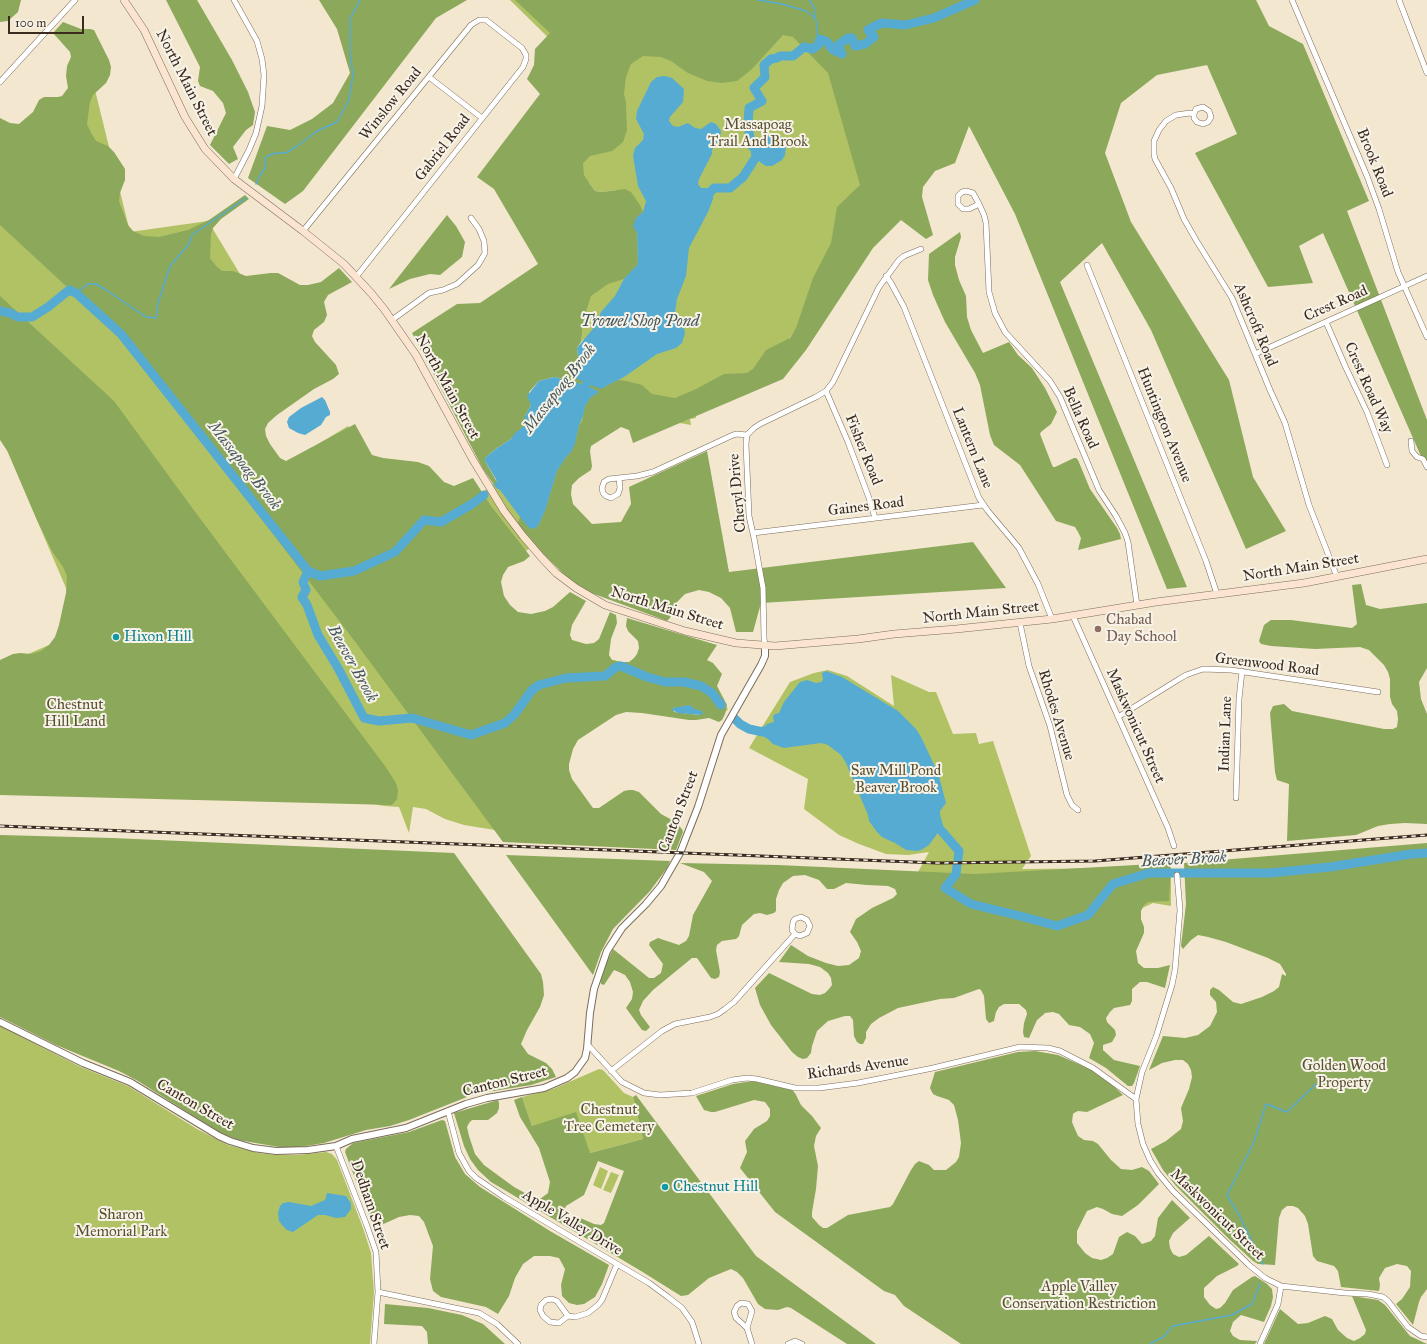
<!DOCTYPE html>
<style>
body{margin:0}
#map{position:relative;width:1427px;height:1344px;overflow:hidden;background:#f3e7d0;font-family:"IM FELL Great Primer",serif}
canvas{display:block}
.scale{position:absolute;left:8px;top:16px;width:76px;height:18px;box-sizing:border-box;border:2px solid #3b2a1e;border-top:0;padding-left:5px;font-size:12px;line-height:14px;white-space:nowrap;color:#3b2a1e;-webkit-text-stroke:3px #f7f3e8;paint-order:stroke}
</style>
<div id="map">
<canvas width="1427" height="1344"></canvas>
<div class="scale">100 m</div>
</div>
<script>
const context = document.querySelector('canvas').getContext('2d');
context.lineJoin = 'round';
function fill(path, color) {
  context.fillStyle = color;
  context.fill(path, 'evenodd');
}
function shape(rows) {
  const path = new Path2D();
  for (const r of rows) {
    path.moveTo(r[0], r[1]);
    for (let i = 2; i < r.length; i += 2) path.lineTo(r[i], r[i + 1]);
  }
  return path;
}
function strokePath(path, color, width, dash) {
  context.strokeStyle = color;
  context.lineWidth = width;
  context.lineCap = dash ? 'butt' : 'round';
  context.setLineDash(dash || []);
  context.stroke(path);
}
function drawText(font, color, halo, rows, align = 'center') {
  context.font = font + ' "IM FELL Great Primer",serif';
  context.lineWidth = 4;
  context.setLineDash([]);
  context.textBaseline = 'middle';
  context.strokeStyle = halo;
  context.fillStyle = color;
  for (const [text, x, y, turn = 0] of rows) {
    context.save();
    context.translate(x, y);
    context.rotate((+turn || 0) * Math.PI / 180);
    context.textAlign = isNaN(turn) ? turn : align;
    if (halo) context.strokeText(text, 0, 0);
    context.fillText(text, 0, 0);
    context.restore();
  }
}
fill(shape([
 [510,0,1232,0,969,107,818,298,771,364,695,397,696,418,690,419,691,425,595,408,538,543,524,552,402,575,465,626,700,680,728,709,724,714,571,697,501,831,464,825,445,819,426,809,413,807,409,833,399,807,384,806,346,799,0,666,84,630,0,434,0,138,95,90,130,232,208,221,246,284,253,420,247,445,287,463,348,426,378,480,465,507,494,483,574,379,584,339,581,342,584,318,617,190,602,192,595,191,589,182,581,182,572,61],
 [828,670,847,676,894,706,891,675,929,692,936,692,953,734,976,733,979,744,993,741,1031,856,1022,869,1147,868,1171,876,1171,906,1153,903,1058,948,918,872,929,852,908,855,886,854,859,844,839,835,804,809,808,779,749,748,790,682,814,673],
 [0,1026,81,1067,128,1086,197,1129,228,1145,258,1153,276,1155,298,1155,326,1152,332,1154,337,1160,363,1228,371,1253,374,1292,370,1344,0,1344],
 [599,1069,603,1070,624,1093,633,1097,643,1139,590,1153,532,1126,522,1097,553,1089],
 [600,1167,608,1171,601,1189,593,1185],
 [611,1172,619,1175,611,1193,603,1190]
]), '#b1c265');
fill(shape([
 [0,0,21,0,18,12,8,21,0,22],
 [166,0,197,0,232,60,248,92,255,112,253,125,246,130,233,147,238,159,229,164,210,145,226,113,223,103,213,91,200,86,198,81,200,67],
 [319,0,467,0,436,18,303,191,285,204,248,178,267,126,290,130,312,119,333,103,350,73,337,29],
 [515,0,1256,0,1269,26,1303,44,1369,201,1347,211,1427,420,1427,470,1323,233,1299,246,1313,283,1268,287,1195,153,1237,134,1207,65,1157,75,1121,103,1105,153,1131,222,1229,380,1253,477,1286,531,1246,549,1151,330,1102,243,1060,282,1187,587,1167,589,1015,214,969,126,955,163,935,171,923,187,922,197,933,235,926,239,901,220,873,248,806,350,783,379,633,443,629,430,621,427,591,446,590,451,592,466,591,470,579,478,572,485,571,494,573,504,592,524,621,522,631,504,629,487,707,451,729,572,973,542,1006,588,761,603,753,632,736,632,730,608,721,598,709,592,699,590,685,594,674,605,670,618,667,621,578,588,533,544,518,523,520,517,529,528,534,529,538,526,545,511,557,471,566,457,571,452,576,439,579,425,582,421,585,406,591,397,598,393,598,391,589,387,590,385,606,386,618,380,627,381,642,385,652,394,675,398,696,389,724,374,747,373,753,369,766,350,790,338,796,328,813,278,831,243,837,207,860,185,828,73,793,37,783,35,752,69,737,81,722,83,707,81,688,73,671,61,661,57,643,56,631,64,626,77,624,94,626,103,627,130,623,142,612,151,590,156,583,163,584,175,595,191,602,192,625,189,631,192,640,205,643,212,636,218,638,264,624,279,608,284,591,296,584,318,581,342,577,348,579,363,572,367,583,382,582,384,554,377,539,381,529,392,531,405,525,416,525,426,516,433,511,439,497,448,485,458,485,461,497,482,494,485,483,469,412,333,457,304,480,303,538,264,494,189,477,177,540,94,527,79,534,65,535,49,550,33],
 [63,22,81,29,90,29,94,30,109,60,111,67,110,75,106,83,93,95,90,102,87,124,91,133,96,141,108,146,114,152,125,169,125,180,120,193,119,201,128,225,133,231,144,236,159,237,188,230,209,220,245,195,249,199,221,219,213,228,211,234,210,258,216,266,222,271,233,271,246,276,271,273,278,273,300,285,308,285,321,282,339,268,352,282,328,295,324,302,327,315,324,322,314,330,312,336,315,342,336,365,339,374,333,379,314,389,277,415,268,423,265,429,266,436,270,444,280,458,286,461,355,424,372,455,383,458,418,462,429,466,444,482,454,486,473,478,491,506,530,556,524,561,508,567,503,575,501,582,504,596,510,605,518,612,531,614,545,611,553,607,570,592,586,601,572,625,570,635,572,640,586,644,594,643,599,639,610,612,616,615,617,623,611,639,609,655,612,660,621,662,629,662,634,658,637,654,639,648,638,641,628,631,626,626,627,618,717,645,707,660,713,663,722,674,717,686,727,705,725,714,722,720,719,722,709,718,696,720,689,720,642,713,626,712,616,715,578,740,573,749,569,764,569,770,572,779,593,808,599,808,624,791,629,790,633,790,639,792,661,814,674,821,682,829,683,832,676,850,503,842,356,643,187,421,120,336,0,225,0,118,10,123,19,124,33,112,39,100,44,97,58,97,62,96,68,88,66,76,67,66,71,57,70,52,53,33],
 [689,705,695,709,702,711,699,715,674,712,673,708],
 [447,215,456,226,465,242,462,257,440,275,430,274,410,279,389,289],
 [960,232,961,237,955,257,955,265,959,280,966,296,967,317,971,330,983,353,1009,342,1018,355,1032,368,1045,388,1057,412,1051,424,1041,432,1040,434,1052,465,1053,467,1055,467,1074,458,1076,458,1078,460,1090,489,1117,528,1120,534,1121,539,1078,550,1081,538,1078,532,1075,527,1056,521,1020,465,994,445,990,435,980,385,975,373,945,322,933,295,928,280,929,254],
 [0,296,114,401,193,509,385,766,396,783,398,790,397,799,392,805,0,795,0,660,13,654,20,653,31,654,41,651,49,645,55,637,59,625,66,593,67,576,63,567,52,551,37,520,8,452,0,440],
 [1361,584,1366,605,1380,609,1427,603,1427,668,1419,682,1421,699,1427,714,1427,824,1405,823,1390,824,1378,826,1356,835,1287,841,1289,784,1277,780,1275,772,1270,713,1273,706,1284,704,1292,711,1384,729,1393,729,1397,727,1398,719,1397,711,1392,704,1390,697,1390,679,1388,672,1384,665,1369,650,1360,647,1315,649,1271,646,1261,644,1259,641,1264,625,1271,620,1291,620,1352,628,1357,624,1352,585],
 [0,835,112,838,454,853,541,974,543,982,544,995,540,1007,527,1030,521,1044,528,1054,546,1063,552,1069,556,1077,531,1085,481,1093,467,1097,409,1120,390,1126,366,1130,324,1143,300,1147,279,1147,238,1140,221,1133,195,1117,138,1081,119,1071,56,1045,0,1017],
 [1427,843,1427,1289,1421,1297,1419,1302,1413,1325,1396,1304,1402,1299,1410,1287,1411,1271,1407,1266,1397,1264,1385,1268,1379,1278,1380,1285,1379,1291,1341,1287,1338,1271,1334,1266,1317,1261,1313,1256,1308,1224,1305,1216,1298,1208,1293,1206,1287,1206,1282,1210,1279,1218,1275,1265,1258,1264,1253,1261,1229,1239,1176,1186,1163,1170,1151,1149,1166,1141,1181,1129,1183,1121,1181,1108,1189,1089,1192,1077,1191,1070,1188,1064,1183,1060,1175,1060,1162,1063,1149,1070,1163,1036,1185,1038,1198,1035,1210,1026,1217,1012,1216,1002,1210,995,1210,990,1213,987,1219,990,1233,1002,1241,1004,1262,997,1274,991,1279,987,1282,974,1286,976,1286,974,1280,964,1268,958,1226,942,1208,937,1198,935,1191,940,1183,949,1181,946,1186,904,1184,863],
 [506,855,670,861,667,868,650,891,613,929,601,952,593,975],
 [680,863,778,865,975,874,1171,863,1169,901,1148,902,1144,905,1141,911,1141,919,1144,927,1144,933,1136,951,1138,963,1144,968,1158,968,1170,965,1165,988,1147,982,1140,982,1132,989,1132,1001,1130,1005,1114,1008,1110,1012,1106,1018,1107,1022,1115,1030,1116,1035,1112,1042,1103,1045,1103,1050,1114,1060,1140,1066,1134,1083,1132,1086,1128,1086,1106,1068,1089,1058,1094,1043,1090,1034,1080,1027,1069,1025,1059,1014,1053,1012,1045,1013,1043,1015,1037,1020,1029,1038,1024,1037,1023,1032,1024,1023,1027,1014,1026,1010,1019,1004,1004,1004,999,1007,996,1012,994,1021,989,1023,986,1019,984,996,981,990,979,989,954,998,940,999,898,1008,879,1018,871,1024,866,1032,866,1038,863,1044,860,1044,857,1042,854,1036,853,1020,850,1016,845,1016,828,1021,817,1031,812,1046,811,1053,807,1058,803,1059,798,1057,792,1052,771,1025,760,1005,755,988,769,973,812,994,820,995,825,993,829,989,832,985,831,978,828,973,820,967,809,964,779,962,791,945,808,956,826,963,838,966,849,965,859,958,861,951,857,942,850,932,856,919,872,908,893,898,897,894,895,889,888,886,867,885,846,883,834,889,827,889,819,880,805,875,793,876,783,883,779,890,776,899,776,911,774,913,767,915,760,913,754,914,742,925,739,936,736,939,722,941,717,945,716,950,720,972,719,977,715,979,711,978,697,958,692,958,653,990,643,1001,639,1010,641,1015,650,1027,646,1031,642,1030,626,1008,632,999,633,992,630,982,625,975,619,972,614,970,604,985,601,984,600,979,603,969,613,949,649,978,654,978,661,973,663,964,649,945,650,942,658,938,679,945,686,941,689,936,693,915,712,881,704,872],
 [1035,1051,1058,1055,1092,1070,1109,1082,1123,1095,1087,1112,1078,1111,1074,1113,1073,1114,1072,1122,1074,1127,1078,1136,1084,1140,1093,1141,1098,1144,1111,1160,1121,1169,1132,1170,1142,1167,1149,1171,1159,1184,1138,1205,1122,1216,1112,1214,1103,1209,1097,1207,1087,1211,1077,1231,1077,1243,1085,1253,1092,1258,1101,1260,1107,1258,1113,1254,1119,1237,1127,1232,1135,1236,1142,1244,1151,1241,1155,1236,1158,1218,1172,1200,1190,1218,1173,1233,1169,1241,1170,1248,1173,1254,1179,1257,1186,1255,1209,1236,1239,1264,1237,1266,1217,1276,1204,1288,1204,1297,1210,1305,1216,1309,1220,1308,1225,1303,1233,1290,1252,1277,1255,1276,1267,1284,1272,1289,1273,1297,1271,1306,1264,1322,1241,1315,1233,1322,1230,1331,1233,1336,1240,1340,1257,1341,1255,1344,961,1344,904,1306,895,1295,884,1291,775,1212,740,1168,747,1152,745,1141,754,1129,767,1121,770,1116,770,1109,765,1102,754,1100,715,1112,711,1112,704,1110,696,1096,733,1084,753,1081,792,1090,795,1093,801,1105,812,1116,821,1128,816,1136,814,1146,818,1166,816,1189,812,1212,812,1217,819,1225,823,1228,827,1228,848,1215,890,1207,893,1204,911,1170,915,1164,919,1161,929,1165,934,1170,946,1170,956,1162,959,1157,961,1143,958,1120,954,1105,949,1100,937,1096,933,1094,930,1088,935,1072,1018,1052],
 [636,1095,756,1256,876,1344,847,1344,791,1308,787,1307,778,1310,765,1309,758,1304,743,1278,737,1272,731,1269,709,1278,688,1295,681,1296,641,1271,491,1182,478,1170,470,1159,464,1146,454,1113,498,1100,499,1103,499,1108,497,1113,492,1117,488,1120,472,1120,469,1123,467,1127,469,1136,475,1154,484,1165,514,1187,534,1198,540,1199,548,1193,550,1182,539,1148,520,1117,514,1100,522,1097,532,1126,576,1112,590,1153,643,1139,633,1097],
 [598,1161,624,1171,604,1223,601,1225,594,1224,578,1217,566,1218,564,1211,566,1206,584,1195],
 [442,1120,445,1121,455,1157,465,1174,480,1187,550,1231,609,1265,602,1284,595,1297,584,1304,577,1305,569,1303,562,1296,561,1285,565,1269,559,1258,550,1256,534,1256,523,1264,515,1278,509,1296,498,1314,486,1307,441,1297,433,1291,430,1279,433,1246,424,1222,419,1216,410,1215,399,1217,379,1226,373,1226,345,1152,346,1149,353,1143,409,1132],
 [1352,1296,1378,1300,1385,1305,1410,1336,1427,1344,1264,1344,1280,1309,1298,1324,1308,1323,1325,1316,1332,1319,1338,1330,1347,1338,1354,1341,1360,1338,1365,1334,1366,1330],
 [385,1304,428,1308,462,1315,483,1324,505,1344,428,1344,427,1332,422,1326,384,1324]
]), '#8ca85a');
fill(shape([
 [665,76,672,78,684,89,683,102,670,117,669,121,673,126,678,127,688,123,695,128,701,129,711,122,716,124,721,131,720,138,712,150,712,154,699,179,698,184,701,188,714,188,713,199,708,212,689,248,686,276,677,299,675,312,683,324,685,333,682,343,676,348,657,354,624,377,606,386,602,389,590,385,589,387,598,391,598,393,591,397,585,406,583,416,579,425,575,444,571,452,566,457,557,471,545,511,538,526,534,529,529,528,520,517,500,490,496,488,494,485,497,481,485,461,485,458,497,448,511,439,515,433,524,426,525,416,531,405,527,396,539,381,554,377,582,384,583,382,570,375,572,367,579,363,577,348,596,325,601,312,615,296,624,279,638,264,637,233,633,226,636,218,643,212,646,201,638,186,633,156,635,148,643,140,644,134,636,119,637,111,651,82,657,77],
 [775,134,782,137,785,140,786,147,785,155,782,160,772,166,766,166,761,163,756,157,755,152,756,144,763,137],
 [322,397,325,400,330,412,330,415,326,417,321,425,305,435,298,433,289,428,287,422,289,417,301,408],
 [826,671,842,677,898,711,916,729,921,737,938,773,946,803,940,811,940,824,937,834,929,845,921,850,917,851,906,850,895,843,882,837,877,832,869,821,868,815,846,763,841,755,828,745,821,743,784,748,773,744,768,739,761,735,762,726,764,727,767,724,774,722,773,716,775,714,779,713,784,702,800,682,807,680,816,683,821,682,823,680,822,673],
 [689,705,695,709,702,711,703,713,701,715,678,713,672,710,673,708],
 [327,1193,346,1196,348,1199,351,1203,351,1209,345,1217,336,1218,325,1215,318,1215,293,1232,287,1230,282,1225,279,1221,278,1213,280,1206,283,1203,289,1202,311,1206,325,1200]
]), '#55abd2');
strokePath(shape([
 [758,0,782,4,806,11,815,18,817,24,818,45],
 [809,0,814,7,815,18],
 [256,184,260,175,266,167,265,158,267,156,276,153,286,153,297,146,317,131,337,122,349,100,353,75,350,52,350,19,360,0],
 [76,293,88,284,96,284,106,290,146,317,156,318,158,303,170,266,189,244,192,235,246,198],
 [1263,1264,1239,1215,1227,1195,1254,1142,1266,1104,1287,1112,1316,1084],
 [1150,1344,1163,1337,1173,1326,1232,1315,1252,1304,1260,1284]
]), '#55abd2', 1.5);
strokePath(shape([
 [706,197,714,188,730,188,743,177,756,157,755,149,751,145,748,125,749,108,762,101,754,88,765,77,764,65,771,59,777,58,780,56,793,56,804,47,813,49,818,45,820,39,827,42,833,50,842,54,838,45,848,38,852,38,855,46,865,44,874,37,868,30,875,26,882,23,905,25,934,18,975,0],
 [0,311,10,313,18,317,32,317,48,307,69,290,76,293,121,334,308,571,320,576,354,571,395,552,424,520,441,522,472,504,484,495],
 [308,571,303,582,306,590,302,597,307,605,318,635,338,668,364,718,379,721,412,718,471,735,505,723,514,715,532,690,539,685,566,678,605,676,616,667,621,666,647,677,665,682,684,682,701,686,712,693,721,705],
 [735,719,740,724,749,729,763,732,772,730],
 [936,817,939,828,959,851,958,859],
 [957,866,956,874,945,888,971,904,1024,917,1057,926,1088,915,1113,884,1149,873,1270,873,1330,867,1411,854,1427,853]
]), '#55abd2', 9);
const minor = shape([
 [234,0,257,41,262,59,264,75,262,106,256,133,249,150,234,179],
 [1292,0,1367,176,1379,209,1398,272,1427,337],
 [1399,0,1427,73],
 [429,77,482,118],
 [0,82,75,0],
 [1194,114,1196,109,1203,107,1209,111,1211,117,1208,122,1203,124,1197,122,1194,118,1194,114,1190,113,1176,115,1166,121,1159,130,1154,141,1154,154,1155,159,1171,188,1184,219,1196,240,1232,298,1270,390,1285,423,1309,505,1337,577],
 [979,204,969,209,963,209,958,204,958,196,962,192,966,191,973,193,979,204,984,215,986,223,989,292,995,313,1005,332,1050,381,1060,397,1099,490,1116,516,1125,533,1128,542,1137,605],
 [303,231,471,25,479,20,486,20,522,48,526,55,526,59,523,67,356,277],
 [1087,265,1206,561,1217,594],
 [886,276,891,283,904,307,979,498,988,511,1019,548,1038,584,1052,619],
 [392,320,429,293,443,290,457,284,478,265,485,253,484,241,479,229,471,218],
 [1326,322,1346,368,1367,412,1387,465],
 [1255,354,1427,276],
 [826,391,848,442,869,498,875,518],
 [1411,441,1412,451,1417,457,1423,459,1427,467],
 [619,478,620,488,618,494,611,498,606,496,603,493,602,488,604,482,607,480,609,479,637,476,653,472,733,435,737,434,747,435],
 [753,533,983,505],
 [1073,616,1168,828,1174,846],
 [1020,623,1029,666,1050,726,1067,795,1072,805,1078,810],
 [765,646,764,638,763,588,754,538,749,516,746,444,747,435,754,428,760,424,816,397,826,391,833,382,879,287,899,260,904,256,921,249],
 [1118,717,1176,681,1186,675,1203,669,1231,670,1378,692],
 [1236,798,1239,699,1242,671],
 [1177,875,1180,910,1175,970,1172,985,1156,1037,1142,1072,1136,1099,1138,1124,1143,1144,1150,1160,1158,1173,1173,1191,1249,1265,1265,1278,1281,1286,1345,1293,1368,1294,1383,1297,1388,1301,1408,1327,1421,1336,1427,1337],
 [588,1045,622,1082,644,1093,660,1095,692,1093,732,1080,747,1078,757,1079,795,1088,819,1088,858,1083,933,1068,1020,1047,1048,1048,1060,1051,1093,1068,1136,1099],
 [611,1071,662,1031,675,1024,710,1017,718,1014,725,1009,734,1002,795,934,800,936,807,933,810,926,807,920,801,917,795,919,793,922,792,930,795,934],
 [448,1111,459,1153,469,1171,476,1178,504,1197,649,1283,668,1297,682,1308,692,1322,699,1344],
 [336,1146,367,1226,376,1252,378,1292,374,1344],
 [378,1292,479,1313,497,1324,518,1344],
 [568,1316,559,1323,550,1322,543,1316,540,1310,541,1305,546,1300,552,1299,557,1301,568,1316,575,1317,588,1313,598,1305,602,1300,617,1264],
 [747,1328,752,1311,748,1304,741,1303,737,1306,734,1312,736,1318,747,1328,752,1344],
 [788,1344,795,1341,802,1344],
 [1260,1344,1278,1304,1281,1286]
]);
const tertiary = shape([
 [0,1022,83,1063,130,1082,219,1136,230,1141,253,1148,276,1151,308,1150,336,1146,352,1139,406,1128,466,1104,487,1098,544,1088,567,1078,575,1072,585,1058,587,1049,590,1013,594,989,607,951,622,928,646,904,661,886,680,853,698,807,721,735,761,665,765,656,765,646]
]);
const secondary = shape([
 [124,0,144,30,185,117,205,149,234,179,303,231,344,264,371,293,384,309,416,355,473,460,504,511,523,536,541,557,556,573,576,588,605,605,685,631,736,643,775,646,858,639,894,634,956,629,1052,619,1156,602,1304,583,1427,559]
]);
strokePath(minor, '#7b6c5c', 6);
strokePath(tertiary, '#7b6c5c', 8);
strokePath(secondary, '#7b6c5c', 8);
strokePath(minor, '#fff', 5);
strokePath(tertiary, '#fff', 6);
strokePath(secondary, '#fce5d0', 7);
const rail = shape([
 [0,826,938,863,1095,861,1427,835]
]);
strokePath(rail, '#3b2a1e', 3);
strokePath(rail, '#f7f3e8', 1.5, [4.5]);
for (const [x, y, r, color] of [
 [1098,629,4,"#8d6e63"],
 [116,637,4,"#0f9aa8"],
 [665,1187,4,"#0f9aa8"]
]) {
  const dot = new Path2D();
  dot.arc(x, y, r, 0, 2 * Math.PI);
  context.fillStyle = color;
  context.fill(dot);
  strokePath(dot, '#f7f3e8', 1.5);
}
drawText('15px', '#3b2a1e', '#f7f3e8', [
 ["North Main Street",186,83,63],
 ["Winslow Road",391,104,-51],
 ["Gabriel Road",443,148,-52],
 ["Brook Road",1374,163,68],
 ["Crest Road",1336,304,-24],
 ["Ashcroft Road",1255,325,67],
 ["North Main Street",447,387,61],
 ["Crest Road Way",1368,388,66],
 ["Bella Road",1080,418,66],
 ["Huntington Avenue",1164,425,68],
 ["Lantern Lane",972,448,68],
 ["Fisher Road",863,450,68],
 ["Cheryl Drive",738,493,-95],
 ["Gaines Road",866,507,-7],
 ["North Main Street",1301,568,-9],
 ["North Main Street",667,609,17],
 ["North Main Street",981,613,-6],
 ["Greenwood Road",1267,665,7],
 ["Rhodes Avenue",1056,715,73],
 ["Maskwonicut Street",1135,726,66],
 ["Indian Lane",1226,734,-88],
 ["Canton Street",679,812,-69],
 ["Richards Avenue",858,1068,-8],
 ["Canton Street",505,1082,-14],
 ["Canton Street",195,1105,30],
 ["Dedham Street",370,1205,71],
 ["Maskwonicut Street",1217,1215,44],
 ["Apple Valley Drive",572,1223,31]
]);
drawText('15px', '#585030', '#f7f3e8', [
 ["Massapoag",758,125],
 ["Trail And Brook",758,142],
 ["Chestnut",75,705],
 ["Hill Land",75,722],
 ["Saw Mill Pond",896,771],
 ["Beaver Brook",896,788],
 ["Golden Wood",1344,1066],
 ["Property",1344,1083],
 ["Chestnut",609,1110],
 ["Tree Cemetery",609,1127],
 ["Sharon",121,1215],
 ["Memorial Park",121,1232],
 ["Apple Valley",1079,1287],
 ["Conservation Restriction",1079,1304]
]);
drawText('15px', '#785e54', '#f7f3e8', [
 ["Chabad",1106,620],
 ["Day School",1106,637]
], 'left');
drawText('15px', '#0d838f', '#f7f3e8', [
 ["Hixon Hill",124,637],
 ["Chestnut Hill",673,1187]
], 'left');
drawText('italic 16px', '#44575d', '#f7f3e8', [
 ["Trowel Shop Pond",640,322],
 ["Massapoag Brook",560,389,-52],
 ["Massapoag Brook",244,466,52],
 ["Beaver Brook",352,664,61],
 ["Beaver Brook",1184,860,-3]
]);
</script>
